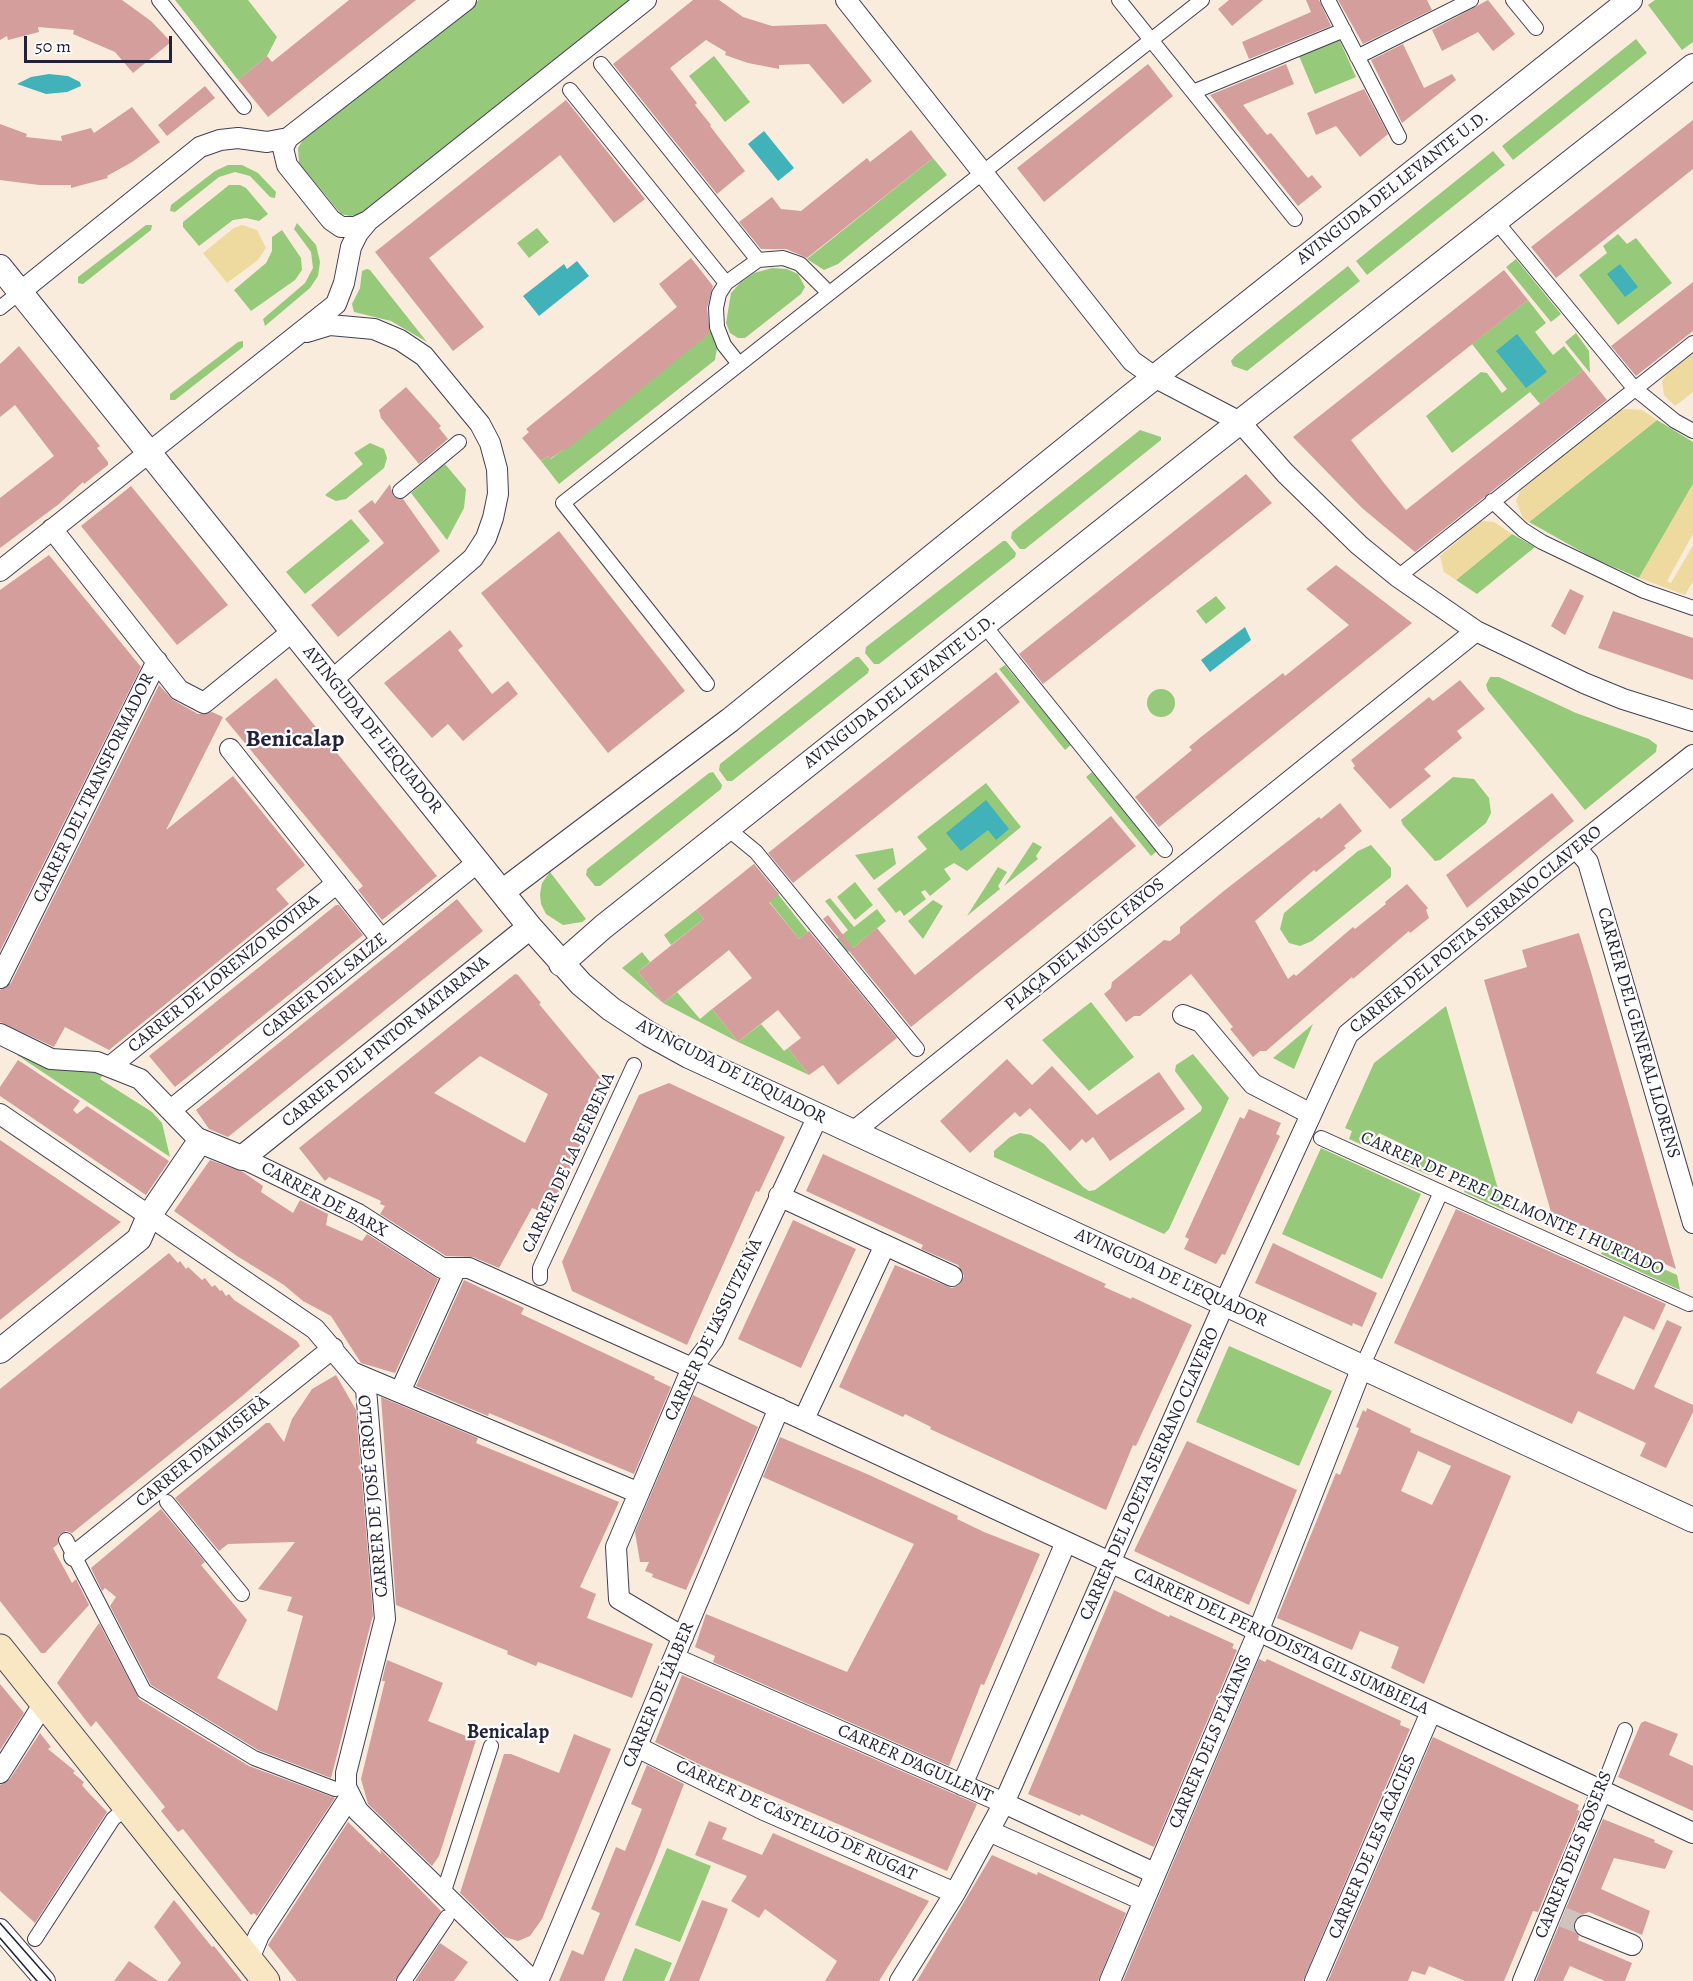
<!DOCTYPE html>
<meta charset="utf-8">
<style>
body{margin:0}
#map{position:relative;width:1693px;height:1981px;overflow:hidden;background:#f9ecdd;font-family:Alegreya,serif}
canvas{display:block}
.scale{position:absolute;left:24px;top:36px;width:148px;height:27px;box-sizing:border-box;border:3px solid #22223b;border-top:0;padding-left:8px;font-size:18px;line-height:21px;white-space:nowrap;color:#22223b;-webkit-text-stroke:4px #fff;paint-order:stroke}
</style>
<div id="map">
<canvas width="1693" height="1981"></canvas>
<div class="scale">50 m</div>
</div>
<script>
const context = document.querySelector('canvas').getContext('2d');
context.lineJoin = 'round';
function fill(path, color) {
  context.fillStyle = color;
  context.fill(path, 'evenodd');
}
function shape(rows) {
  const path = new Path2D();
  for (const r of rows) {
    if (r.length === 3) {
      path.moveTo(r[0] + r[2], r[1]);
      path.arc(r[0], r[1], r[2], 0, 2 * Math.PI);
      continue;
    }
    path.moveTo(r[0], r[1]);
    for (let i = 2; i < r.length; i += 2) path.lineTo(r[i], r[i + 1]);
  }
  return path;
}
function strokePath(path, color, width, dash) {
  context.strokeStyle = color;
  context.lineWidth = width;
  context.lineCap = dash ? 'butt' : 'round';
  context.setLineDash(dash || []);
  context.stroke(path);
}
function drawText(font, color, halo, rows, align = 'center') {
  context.font = font + ' Alegreya,serif';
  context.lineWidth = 4.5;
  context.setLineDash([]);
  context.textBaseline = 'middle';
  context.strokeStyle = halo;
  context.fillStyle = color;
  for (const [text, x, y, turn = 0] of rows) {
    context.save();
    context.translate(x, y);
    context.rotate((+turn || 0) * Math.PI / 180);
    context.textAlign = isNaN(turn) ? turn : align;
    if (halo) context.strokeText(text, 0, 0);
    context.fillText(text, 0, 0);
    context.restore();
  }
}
fill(shape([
 [175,0,248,0,277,37,267,56,238,80],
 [479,0,630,0,361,214,350,216,341,214,299,163,298,148,303,140],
 [1655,0,1693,0,1693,42,1682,50,1648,5],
 [1339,39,1356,77,1315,94,1299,56],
 [1636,39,1647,53,1513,160,1502,146],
 [714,56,750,102,725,122,689,76],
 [1493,151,1505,165,1367,275,1356,261],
 [933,158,947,175,838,264,824,270,807,259],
 [228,165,242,165,258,173,276,192,275,198,270,197,250,176,235,172,219,177,175,212,170,211,171,205,215,171],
 [229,185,240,185,246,188,268,214,259,221,246,218,233,220,199,246,183,227,183,222],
 [297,223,316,245,320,262,318,276,310,288,265,326,263,319,305,283,313,268,311,252,294,229],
 [146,225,152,225,151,230,83,284,78,283,78,277],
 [537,228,549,242,529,258,517,243],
 [282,230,301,258,302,270,295,280,251,311,234,290,266,263,272,251,272,237],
 [1618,234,1627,244,1636,238,1672,283,1618,325,1579,275,1607,253,1603,246],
 [1516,259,1561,314,1551,322,1506,267],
 [1348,266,1360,281,1247,371,1233,366,1231,361,1235,356],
 [772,268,787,269,798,274,805,287,801,294,745,338,738,338,730,333,726,323,731,293,740,283,754,273],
 [367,269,370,270,427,342,391,321,354,312,352,304,360,288,362,271],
 [1528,300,1546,323,1535,332,1553,355,1564,346,1583,370,1540,404,1530,392,1452,453,1426,416,1481,372,1487,373,1502,393,1507,389,1472,344],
 [710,329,717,348,715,360,559,484,541,461,548,456,551,459,709,333],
 [1576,333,1589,351,1590,373,1565,342],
 [243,341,243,347,175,400,170,400,170,394,238,342],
 [1657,420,1693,442,1693,484,1639,578,1593,558,1529,522],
 [1140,430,1161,437,1161,440,1025,549,1020,549,1011,538,1012,532],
 [370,443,384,449,387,458,384,468,346,499,336,501,328,497,325,495,363,464,354,453],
 [445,464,466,489,464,508,447,540,411,493],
 [351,519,370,541,305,594,286,572],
 [1512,534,1535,547,1477,594,1456,580],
 [1003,541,1006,541,1016,553,1015,557,879,664,874,664,865,653,866,647],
 [1216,596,1226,608,1206,624,1196,611],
 [856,657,859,657,869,669,868,673,732,781,727,781,719,770,720,764],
 [1005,665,1071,745,1065,750,999,669],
 [1490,677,1499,677,1576,713,1649,739,1657,745,1656,752,1585,810,1488,691,1486,685],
 [1161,703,14],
 [713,772,722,785,721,789,600,886,595,886,586,875,587,869,709,773],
 [1092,772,1157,851,1151,856,1086,777],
 [1453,777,1474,779,1489,798,1491,813,1486,823,1440,860,1435,861,1403,825,1401,820],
 [986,783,1021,827,967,871,954,863,944,869,951,879,930,896,925,890,921,892,926,899,904,916,900,910,896,913,877,889,927,849,917,837],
 [1033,842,1042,847,1036,856,1038,859,1004,886],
 [1371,845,1391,868,1391,877,1312,941,1300,946,1289,943,1280,929,1284,913,1358,851],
 [893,848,896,864,874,880,855,855],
 [754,864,808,932,799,939,745,871],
 [998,867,1007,872,998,886,1000,889,967,916],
 [550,872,586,919,582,922,563,925,546,914,541,904,540,894,542,883],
 [855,882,873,905,855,920,837,897],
 [830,898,854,927,877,909,886,921,848,952,837,939,848,930,825,901],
 [933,900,943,906,923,939,908,921],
 [696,910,704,919,671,945,664,935],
 [642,952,650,962,638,972,663,1003,677,992,700,1019,712,1009,738,1042,761,1024,784,1051,788,1048,809,1075,738,1042,663,1003,622,968],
 [1091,1002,1134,1057,1089,1091,1042,1040],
 [1446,1006,1498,1189,1504,1210,1464,1192,1470,1176,1436,1160,1429,1175,1399,1162,1406,1146,1379,1133,1372,1149,1349,1139,1352,1131,1345,1128,1374,1063],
 [1313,1024,1294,1069,1273,1058],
 [20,1053,106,1070,100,1079,152,1112,162,1123,170,1157,17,1055],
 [1193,1054,1229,1098,1169,1229,1164,1234,994,1157,994,1151,1010,1137,1020,1133,1031,1135,1044,1144,1083,1187,1089,1191,1095,1190,1201,1111,1202,1107,1175,1071,1176,1065],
 [1321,1148,1421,1194,1382,1279,1282,1234],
 [1606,1243,1677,1275,1680,1290,1601,1254],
 [1229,1346,1332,1391,1299,1466,1196,1422],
 [667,1848,711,1866,680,1942,635,1925],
 [635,1948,672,1963,664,1981,622,1981]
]), '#96c979');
fill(shape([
 [242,225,257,230,266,248,258,260,227,283,203,253,234,228],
 [1693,352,1693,392,1675,406,1664,395,1662,381,1667,374],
 [1625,409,1642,410,1657,420,1529,522,1523,518,1516,501,1520,491,1614,413],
 [1693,484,1693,534,1667,581,1671,583,1693,545,1693,581,1685,595,1639,578],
 [1481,521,1494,522,1512,534,1456,580,1444,572,1440,556]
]), '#eeda9e');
fill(shape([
 [49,74,68,76,80,82,81,86,67,92,46,94,17,84,31,77],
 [764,131,794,168,778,181,748,144],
 [577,261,589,276,539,316,523,296,564,264,567,269],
 [1620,264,1638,287,1625,297,1607,274],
 [1517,334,1547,372,1526,388,1496,351],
 [1245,627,1251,640,1210,672,1201,660],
 [986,800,1009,829,996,840,988,830,961,851,946,833]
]), '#41b2ba');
fill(shape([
 [0,0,122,0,151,21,171,42,133,73,115,52,73,34,74,30,38,27,39,32,8,40,7,36,0,40],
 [349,0,416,0,268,117,238,80,267,56,272,62],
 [693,0,719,0,743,17,772,26,826,24,872,81,843,104,809,64,779,65,779,69,748,63,725,55,726,52,706,40,670,68,697,103,695,105,711,125,710,126,745,171,717,194,613,64],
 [1229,0,1263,0,1232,26,1218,9],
 [1306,0,1319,0,1331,26,1249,59,1242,42,1311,12],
 [1338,0,1427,0,1432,10,1363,44],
 [1488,0,1515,34,1493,51,1478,32,1442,51,1432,30],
 [1403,44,1424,88,1452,74,1456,80,1402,123,1371,60],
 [1148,64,1173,96,1044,202,1017,168],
 [1286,64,1294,84,1243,105,1267,135,1271,133,1308,178,1312,175,1322,187,1298,206,1210,95],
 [205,86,215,98,167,136,158,125],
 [1364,89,1388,134,1360,157,1336,126,1316,135,1307,113],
 [566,100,645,199,614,223,560,155,429,258,484,327,453,351,375,252],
 [132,107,160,142,132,162,107,176,108,178,71,188,71,185,39,185,0,180,0,124,27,134,26,137,62,141,61,136,91,128,94,133],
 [1693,120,1693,169,1556,278,1531,247],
 [911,130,933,158,807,258,786,249,761,249,739,222,772,197,781,209,801,211,867,158,870,162],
 [691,258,713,286,707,308,710,333,565,451,564,449,550,459,548,456,541,461,522,438,529,432,526,429,677,307,659,284],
 [1504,270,1528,300,1351,440,1384,483,1406,510,1583,370,1607,400,1415,552,1362,508,1293,437],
 [1693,282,1693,331,1636,376,1611,346],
 [19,346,100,446,97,448,108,462,108,465,84,484,83,482,59,504,0,548,0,498,54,456,15,405,0,417,0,364],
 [406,387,441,426,439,428,448,439,419,464,381,418,379,410],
 [1246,474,1272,503,1043,684,1019,654],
 [390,484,393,496,403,499,440,551,338,637,311,605,384,543,358,511,372,500,375,504],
 [131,486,228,605,177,645,81,526],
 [559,531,685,691,608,753,481,593],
 [49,555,141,667,0,951,0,590],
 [1336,565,1412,623,1159,827,1135,797,1192,750,1189,747,1201,737,1283,673,1285,676,1349,625,1306,589],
 [1570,589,1584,596,1565,635,1551,626],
 [1613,611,1693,638,1693,680,1598,648],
 [450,630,463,646,458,650,492,694,508,681,518,694,463,741,448,724,432,738,384,683],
 [996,672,1020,702,793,883,768,853],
 [276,678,437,876,382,920,358,890,363,886,225,719],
 [1460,680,1485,709,1457,731,1462,738,1424,769,1431,776,1390,809,1353,768,1355,766,1351,760,1429,697,1433,701],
 [159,685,173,700,198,714,212,712,223,717,166,830,233,776,305,865,276,889,289,904,109,1050,65,1027,54,1047,0,1022,0,990,11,983],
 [1552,793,1574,821,1467,908,1446,875],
 [1340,803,1362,831,1344,846,1346,848,1316,872,1314,870,1255,921,1288,979,1294,974,1296,976,1353,927,1355,929,1386,904,1385,902,1407,884,1428,908,1426,910,1429,918,1410,933,1409,931,1353,979,1352,977,1266,1051,1260,1051,1253,1057,1230,1029,1233,1027,1191,974,1140,1016,1134,1016,1126,1022,1104,994,1111,988,1112,982,1164,940,1170,941,1180,933,1180,927,1225,890,1319,817,1321,819],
 [1111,816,1136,846,911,1027,823,919,828,915,853,948,877,928,915,975],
 [754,864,779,894,769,902,799,939,809,931,897,1038,838,1085,823,1065,809,1075,788,1048,801,1038,778,1010,738,1042,712,1009,752,978,729,950,663,1003,638,972,704,919,696,910],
 [457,899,483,931,228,1137,209,1129,196,1110],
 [336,905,339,905,363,935,175,1087,149,1056],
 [1579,933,1591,972,1676,1269,1551,1212,1484,980,1527,967,1522,950],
 [515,974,518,975,541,1003,539,1004,608,1087,549,1215,532,1208,499,1268,473,1257,446,1256,380,1214,385,1206,380,1204,381,1201,329,1177,325,1181,299,1148],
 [480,1056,548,1094,525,1143,434,1093],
 [1007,1059,1032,1085,1052,1066,1097,1115,1159,1072,1185,1109,1110,1161,1093,1137,1086,1143,1082,1139,1070,1151,1030,1108,1020,1117,1015,1112,970,1153,940,1121],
 [18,1060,80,1101,73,1110,77,1114,87,1106,169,1161,146,1195,0,1096,0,1087],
 [669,1083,785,1137,759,1192,756,1191,687,1345,572,1291,562,1262,639,1095],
 [1249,1109,1281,1123,1276,1134,1280,1136,1225,1255,1222,1254,1216,1264,1184,1249,1189,1239,1185,1237,1240,1117,1244,1119],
 [0,1140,121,1222,0,1320],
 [823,1154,1106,1284,1104,1287,1131,1299,1132,1297,1192,1325,1136,1446,1133,1445,1106,1510,930,1429,931,1427,905,1414,903,1417,839,1387,895,1265,952,1288,959,1285,964,1276,958,1265,921,1249,923,1245,806,1191],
 [210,1160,243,1172,263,1186,261,1192,293,1213,300,1200,328,1214,326,1225,362,1241,367,1234,438,1279,395,1373,361,1363,331,1316,303,1301,284,1285,237,1256,174,1211],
 [1456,1209,1666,1304,1654,1330,1624,1316,1596,1373,1634,1390,1667,1320,1682,1327,1654,1387,1693,1405,1693,1412,1666,1468,1640,1456,1646,1443,1578,1411,1572,1424,1394,1343],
 [793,1220,856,1249,801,1368,738,1339],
 [1273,1243,1377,1293,1362,1327,1353,1323,1352,1326,1255,1283],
 [169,1253,178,1263,180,1261,186,1269,188,1267,202,1280,205,1278,212,1287,215,1285,220,1291,222,1290,226,1296,229,1294,234,1300,297,1341,300,1346,241,1397,72,1533,66,1531,59,1535,58,1544,53,1548,72,1583,76,1579,89,1605,45,1653,41,1653,0,1601,0,1389],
 [464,1280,524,1308,521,1314,655,1377,654,1379,671,1387,634,1474,489,1413,488,1416,416,1386],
 [336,1375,356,1410,373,1615,331,1778,258,1750,151,1685,110,1606,116,1597,105,1588,102,1591,91,1568,161,1509,205,1562,201,1565,247,1620,217,1678,277,1711,303,1616,287,1611,292,1597,258,1589,295,1542,228,1544,219,1551,175,1498,266,1423,270,1423,284,1442,292,1419,312,1389],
 [693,1395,758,1427,686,1590,652,1577,653,1574,645,1571,649,1562,640,1562,635,1532],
 [381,1397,478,1438,476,1443,619,1502,580,1587,596,1594,587,1618,653,1644,632,1698,552,1667,538,1662,536,1666,507,1654,508,1651,396,1605],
 [1367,1408,1411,1429,1410,1432,1511,1476,1424,1684,1391,1668,1399,1647,1360,1631,1352,1650,1277,1618,1336,1473,1340,1475,1359,1428,1356,1427,1363,1410,1366,1412],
 [1418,1451,1451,1466,1432,1505,1401,1491],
 [780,1437,867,1474,958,1516,957,1519,984,1532,1040,1554,984,1685,981,1684,949,1766,713,1662,715,1656,695,1647,706,1614,847,1672,914,1544,763,1477],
 [1187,1441,1297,1490,1249,1605,1134,1551],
 [1114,1590,1169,1617,1170,1615,1234,1644,1232,1648,1237,1650,1154,1847,1081,1814,1080,1816,1028,1794],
 [99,1623,139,1699,249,1766,335,1798,257,1916,254,1913,251,1915,183,1829,178,1832,161,1811,165,1807,96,1721,91,1727,57,1683],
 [1259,1659,1265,1662,1267,1659,1332,1689,1401,1721,1400,1725,1410,1729,1303,1981,1123,1981],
 [387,1660,443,1683,428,1721,476,1740,439,1856,432,1866,368,1804,361,1779,385,1681,382,1681],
 [682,1675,977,1804,947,1871,703,1766,655,1742],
 [0,1684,24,1713,0,1750],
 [1645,1721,1678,1734,1669,1755,1693,1766,1693,1811,1618,1777,1641,1723],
 [40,1733,51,1747,48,1749,75,1771,73,1773,84,1782,82,1785,86,1790,107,1812,35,1923,0,1891,0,1785,10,1779],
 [574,1734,611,1749,542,1919,530,1936,518,1941,505,1937,460,1893,504,1754,511,1754,559,1773],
 [1433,1737,1579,1805,1577,1810,1580,1811,1538,1912,1533,1911,1504,1981,1465,1981,1429,1966,1425,1975,1412,1971,1408,1981,1328,1981],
 [647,1765,684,1784,654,1862,604,1981,559,1981,572,1950,583,1955,600,1913,591,1909,616,1847,625,1851,642,1809,631,1804],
 [1603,1819,1655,1840,1654,1842,1673,1851,1665,1869,1614,1858,1601,1889,1650,1911,1642,1935,1589,1912,1578,1916,1574,1922,1573,1928,1579,1936,1578,1940,1632,1963,1625,1981,1605,1981,1570,1966,1563,1981,1536,1981],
 [709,1821,727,1828,722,1839,762,1855,773,1833,929,1901,879,1981,825,1981,837,1961,765,1909,759,1918,731,1901,747,1876,695,1855],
 [348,1822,381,1854,380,1849,441,1911,395,1981,297,1981,268,1945],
 [992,1855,1037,1875,1038,1872,1126,1913,1098,1981,917,1981],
 [174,1900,212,1947,214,1946,242,1981,167,1981,181,1963,154,1927],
 [702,1900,728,1909,699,1981,669,1981],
 [440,1943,468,1962,454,1981,415,1981],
 [129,1961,158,1981,114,1981]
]), '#d49e9c');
strokePath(shape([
 [1563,1917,1585,1926]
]), '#cec4bd', 20, [20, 10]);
const pedestrian = shape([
 [159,0,244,107],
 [1119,0,1295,219],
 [1328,0,1399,137],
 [1513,0,1536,28],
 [1357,57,1471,0],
 [601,64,758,260],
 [570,90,726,283],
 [1193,92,1344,30],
 [1495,220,1634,388,1675,421,1693,431],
 [0,308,20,292],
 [739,364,724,345,717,327,716,308,719,294,726,283,758,260,783,258,800,264,829,293],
 [400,491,459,442],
 [1492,501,1523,530,1542,542,1644,591,1693,608],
 [1398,577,1693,343],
 [984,625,1165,850],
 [707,684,563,503,1202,0],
 [728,829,756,852,917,1049],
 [1321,1138,1689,1304],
 [540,1278,540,1268,634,1065],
 [1362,1367,1441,1192],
 [167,1502,242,1594],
 [66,1540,144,1691,254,1758,335,1789,346,1787],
 [1602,1790,1625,1730],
 [443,1894,491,1746],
 [35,1939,113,1819,127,1807],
 [404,1981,447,1917]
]);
const minor = shape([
 [846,0,1132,361,1156,378,1240,422,1285,473,1359,545,1398,577,1476,631,1584,683,1623,699,1693,721],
 [288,138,283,148,287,165,331,220,341,227,355,227,368,221],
 [20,292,200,147,220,140,238,138,267,142,288,138,466,0],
 [307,332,330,325,374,329,400,340,424,356,480,424,490,443,497,469,498,494,493,518,486,538,473,558,332,680],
 [52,529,179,690,204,703,293,631],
 [0,571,336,304,344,283,351,247,358,233,368,221,646,0],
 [230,749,382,940],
 [1576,848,1588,862,1693,1223],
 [0,978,157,661],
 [1183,1015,1201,1022,1253,1084,1311,1114],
 [0,1034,51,1059,97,1062,140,1079,200,1141],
 [112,1065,337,883],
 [172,1109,478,862],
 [0,1114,315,1329,366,1389,385,1619,346,1773,346,1787,358,1811,533,1981],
 [853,1132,1476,631],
 [242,1158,358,1214,442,1268,469,1268,692,1368,1693,1833],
 [779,1196,885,1245,804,1419],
 [885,1245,952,1276],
 [354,1373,639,1493],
 [400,1392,456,1268],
 [74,1556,333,1348],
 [683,1637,619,1599,616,1547,692,1368,713,1340,818,1116],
 [674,1658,1004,1803,1154,1873],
 [637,1747,764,1810,955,1893],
 [0,1773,44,1703],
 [962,1785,1066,1542],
 [989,1831,1143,1900],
 [1585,1926,1632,1945],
 [0,1929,45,1981],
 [251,1963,251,1954,259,1935,349,1798],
 [538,1981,779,1408],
 [900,1981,955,1893,1004,1803,1225,1302,1348,1034,1546,871,1693,755],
 [1110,1981,1258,1632,1362,1367],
 [1315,1981,1431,1712],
 [1523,1981,1602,1790]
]);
const tertiary = shape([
 [0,267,530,927,581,984,611,1009,649,1034,689,1056,1693,1520],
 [502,892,730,720,1127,399,1630,0],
 [561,964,603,927,1208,447,1693,66],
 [0,1351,139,1239,149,1216,200,1141,242,1158,530,927]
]);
const secondary = shape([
 [0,1648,266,1981]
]);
strokePath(pedestrian, '#424053', 16);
strokePath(minor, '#424053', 22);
strokePath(tertiary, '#424053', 26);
strokePath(secondary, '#424053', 29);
strokePath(pedestrian, '#fff', 14);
strokePath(minor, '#fff', 20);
strokePath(tertiary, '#fff', 24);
strokePath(secondary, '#f9e7c3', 27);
strokePath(shape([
 [0,1923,51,1981],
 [0,1938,37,1981]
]), '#22223b', 1.5);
drawText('18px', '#22223b', '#fff', [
 ["AVINGUDA DEL LEVANTE U.D.",1393,188,-38],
 ["AVINGUDA DEL LEVANTE U.D.",900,692,-38],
 ["AVINGUDA DE L'EQUADOR",372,730,51],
 ["CARRER DEL TRANSFORMADOR",94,788,-64],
 ["CARRER DEL POETA SERRANO CLAVERO",1476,930,-39],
 ["PLAÇA DEL MÚSIC FAYOS",1085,945,-39],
 ["CARRER DE LORENZO ROVIRA",224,974,-39],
 ["CARRER DEL SALZE",325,986,-39],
 ["CARRER DEL GENERAL LLORENS",1638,1033,74],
 ["CARRER DEL PINTOR MATARANA",386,1042,-39],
 ["AVINGUDA DE L'EQUADOR",731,1072,27],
 ["CARRER DE LA BERBENA",569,1163,-65],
 ["CARRER DE BARX",324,1200,28],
 ["CARRER DE PERE DELMONTE I HURTADO",1512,1204,24],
 ["AVINGUDA DE L'EQUADOR",1171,1278,25],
 ["CARRER DE L'ASSUTZENA",714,1330,-64],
 ["CARRER D'ALMISERÀ",203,1452,-39],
 ["CARRER DEL POETA SERRANO CLAVERO",1150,1474,-66],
 ["CARRER DE JOSÉ GROLLO",374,1496,-95],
 ["CARRER DEL PERIODISTA GIL SUMBIELA",1281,1642,25],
 ["CARRER DE L'ÀLBER",659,1695,-67],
 ["CARRER DELS PLÀTANS",1211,1742,-67],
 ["CARRER D'AGULLENT",915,1764,24],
 ["CARRER DE CASTELLÓ DE RUGAT",796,1821,25],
 ["CARRER DE LES ACÀCIES",1373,1847,-67],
 ["CARRER DELS ROSERS",1574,1855,-68]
]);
drawText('bold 20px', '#22223b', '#fff', [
 ["Benicalap",508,1733]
]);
drawText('bold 24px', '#22223b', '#fff', [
 ["Benicalap",295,740]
]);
</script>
